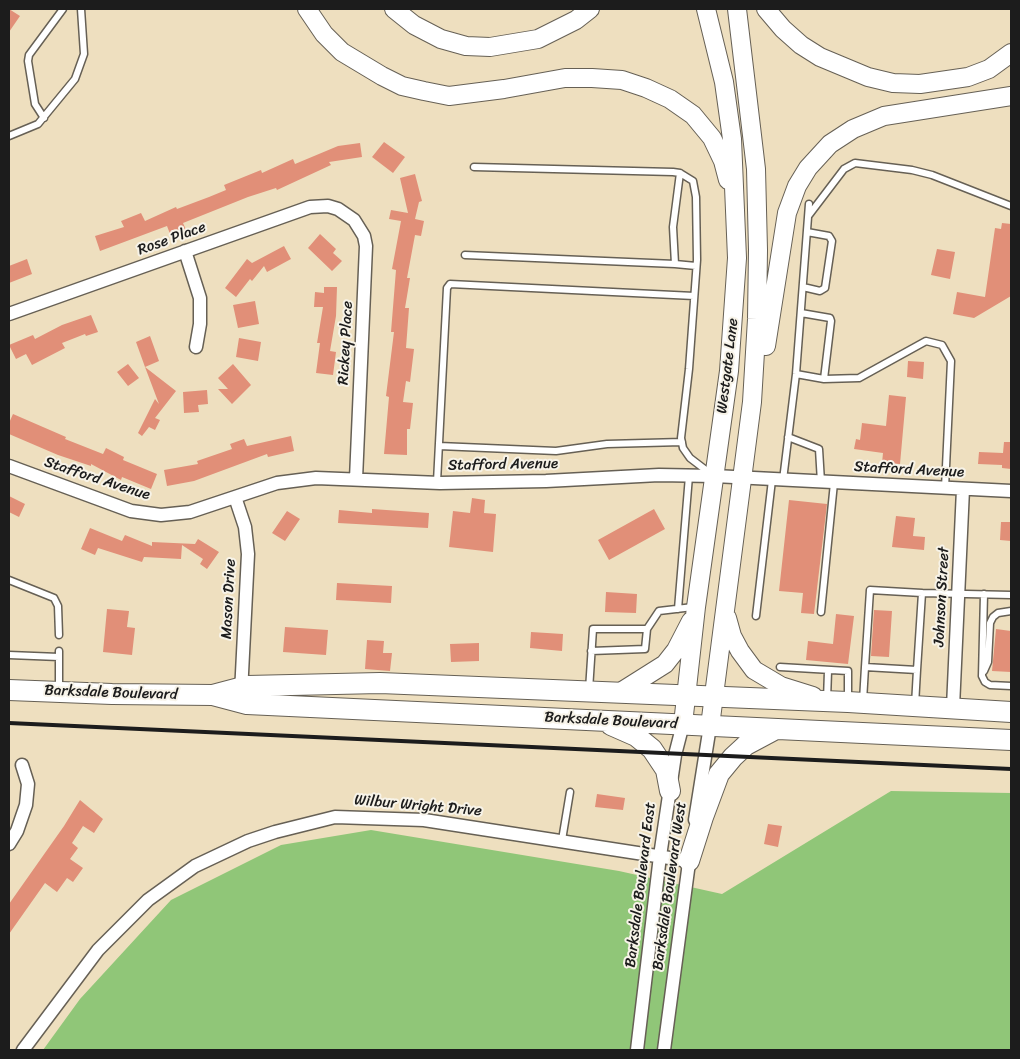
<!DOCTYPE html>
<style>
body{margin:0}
#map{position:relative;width:1020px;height:1059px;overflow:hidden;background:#eedfbf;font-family:Sriracha,sans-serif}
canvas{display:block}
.frame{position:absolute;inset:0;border:10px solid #1c1c1c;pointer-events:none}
</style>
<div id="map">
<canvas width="1020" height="1059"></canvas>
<div class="frame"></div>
</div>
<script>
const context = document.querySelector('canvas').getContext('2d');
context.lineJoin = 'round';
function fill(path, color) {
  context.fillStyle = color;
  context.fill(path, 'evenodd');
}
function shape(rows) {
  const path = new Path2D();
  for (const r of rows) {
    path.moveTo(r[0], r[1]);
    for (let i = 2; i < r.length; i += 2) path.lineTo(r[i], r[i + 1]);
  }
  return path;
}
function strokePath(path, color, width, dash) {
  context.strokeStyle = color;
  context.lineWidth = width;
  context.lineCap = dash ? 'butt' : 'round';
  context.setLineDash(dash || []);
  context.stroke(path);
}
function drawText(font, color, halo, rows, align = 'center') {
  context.font = font + ' Sriracha,sans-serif';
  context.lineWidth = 4;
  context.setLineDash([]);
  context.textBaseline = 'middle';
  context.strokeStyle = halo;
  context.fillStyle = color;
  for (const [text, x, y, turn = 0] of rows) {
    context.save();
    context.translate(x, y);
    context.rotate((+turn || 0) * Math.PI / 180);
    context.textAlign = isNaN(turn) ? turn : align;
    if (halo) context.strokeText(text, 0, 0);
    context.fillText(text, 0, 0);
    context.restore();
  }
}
fill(shape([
 [891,791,1011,793,1011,1050,43,1050,80,999,171,900,281,845,371,830,619,871,722,894]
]), '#90c678');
fill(shape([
 [9,9,20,16,9,32],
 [384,142,405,157,393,173,372,157],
 [360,143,362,157,329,162,331,165,277,190,276,188,248,197,183,223,187,232,172,239,167,226,100,251,95,236,124,227,121,221,141,213,145,221,176,207,177,209,209,197,226,190,224,185,261,170,262,173,293,159,295,164,338,146],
 [415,174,422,201,419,202,415,219,424,221,421,236,415,235,407,278,410,278,405,308,409,308,406,348,414,349,410,382,406,381,403,402,413,403,410,429,407,429,407,455,384,454,389,397,386,396,394,332,391,332,396,270,392,269,401,221,389,219,391,210,408,213,400,178],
 [1002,223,1011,224,1011,296,974,318,953,314,957,292,985,297,995,228,1001,229],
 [320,234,336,249,333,253,342,261,332,271,308,248],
 [284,246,291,259,267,272,264,266,252,281,250,279,236,297,225,288,247,259,252,263],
 [937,249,955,252,950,279,931,275],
 [27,259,32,274,9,283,9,266],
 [324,287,337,287,336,316,330,351,336,352,333,375,316,373,320,343,317,343,323,307,314,307,315,292,324,293],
 [255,301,259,324,238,328,233,305],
 [91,315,98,332,86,336,85,334,62,343,65,348,32,365,26,354,16,359,9,345,33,335,35,339,62,325],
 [150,336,159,361,145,367,136,342],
 [239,338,261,342,258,361,236,357],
 [908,361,924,362,923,379,907,377],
 [128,364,139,378,128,386,117,372],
 [233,364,251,385,232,404,218,389,228,389,218,378],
 [145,367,176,391,155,418,160,420,155,430,149,427,142,436,138,433,155,399,159,404],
 [207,390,208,404,198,405,199,412,184,413,183,392],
 [889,395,906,397,900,464,882,463,883,453,854,449,856,439,860,440,862,423,886,426],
 [13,414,66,437,65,439,103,454,106,448,124,457,123,460,157,474,151,489,122,477,121,480,91,464,91,466,58,455,9,434,9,423],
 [291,436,294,451,268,457,267,454,194,481,167,486,164,470,198,464,197,461,232,449,230,444,244,439,247,446],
 [1004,442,1011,442,1011,469,1002,468,1002,465,978,464,979,452,1003,453],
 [9,496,25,504,19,517,9,512],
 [472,498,485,500,484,513,496,514,493,552,449,547,453,511,470,513],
 [789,500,827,504,814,614,801,613,803,593,779,591],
 [372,509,429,513,428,528,338,523,339,510,372,513],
 [654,509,665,529,609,560,598,540],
 [287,511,300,519,285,541,272,533],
 [896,516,915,518,913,536,925,537,924,550,892,547],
 [1001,522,1011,522,1011,541,1000,540],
 [90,528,122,541,125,535,152,546,152,542,195,544,198,539,219,552,207,569,200,564,203,559,182,545,181,559,144,557,142,562,98,548,95,555,81,549],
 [337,583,392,586,391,603,336,600],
 [606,592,637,594,636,613,605,612],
 [107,609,129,611,127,627,135,628,132,655,103,652],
 [874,610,892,611,889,657,871,656],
 [836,614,854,616,848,664,806,660,808,641,833,644],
 [285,627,328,630,326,655,283,652],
 [996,629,1011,631,1011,672,992,671],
 [531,632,563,634,562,651,530,648],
 [367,640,384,641,383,653,392,653,390,671,365,669],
 [479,643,479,661,451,662,450,644],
 [597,794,625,798,623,810,595,807],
 [80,800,103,819,94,833,83,826,72,843,78,848,70,859,83,868,73,882,67,878,57,892,45,883,9,934,9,904,64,826],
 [768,824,782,826,778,847,764,844]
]), '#e18f78');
const lane = shape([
 [44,118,35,104,28,61,29,55,63,9],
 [9,136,38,124,75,79,84,54,81,9],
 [474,167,673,172,680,173,693,181,696,197,697,260,689,369,681,438,683,448,690,458,711,474],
 [680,173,673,227,675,264,696,266],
 [809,215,844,169,855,163,912,170,932,175,1011,206],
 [465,255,675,264],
 [803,287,820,291,825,288,832,241,829,236,807,232],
 [796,374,824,379,831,321,830,318,801,313],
 [824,379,859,378,926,341,942,345,951,361,945,488],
 [788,437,819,449,821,482],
 [439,446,556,451,607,444,682,442],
 [783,480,796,374,809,204],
 [437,482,447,288,450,284,694,296],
 [9,580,54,598,58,606,59,635],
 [922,593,1011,595],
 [984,594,982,676,985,682,990,685,1011,686],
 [678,609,689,476],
 [821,612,834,483],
 [756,616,772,480],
 [647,629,659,611,693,607],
 [59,651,59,688],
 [9,655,59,657],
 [780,667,848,671,848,701],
 [984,671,988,662,990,623,993,617,998,613,1011,611],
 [589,690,593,629,647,629,645,649,591,651],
 [827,700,828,671],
 [863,701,865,667],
 [915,705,917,670,922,593,870,590,865,667,917,670],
 [562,840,570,792]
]);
const street = shape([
 [185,251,200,298,200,324,196,347],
 [9,314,310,207,328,206,338,209,354,220,364,236,366,246,356,479],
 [9,466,131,511,161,515,190,512,277,483,316,478,440,483,546,481,659,475,714,476,1011,491],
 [235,497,245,527,248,554,241,693],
 [953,707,963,489],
 [695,820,710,726],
 [9,844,17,831,26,805,28,784,22,765],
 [23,1050,98,950,148,900,195,866,248,841,275,832,335,817,424,820,689,861],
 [637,1050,660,856,675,755,683,724],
 [664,1050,690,855]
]);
const secondary = shape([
 [307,9,324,34,342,52,382,76,402,86,424,91,449,96,504,89,565,78,592,78,622,80,646,88,670,99,693,115,712,138,723,161,728,180],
 [394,9,414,25,441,39,466,46,490,47,538,39,576,20,590,9],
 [766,9,783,29,801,45,820,57,868,77,893,83,920,84,968,77,989,69,1011,53],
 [766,346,787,213,797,186,808,168,830,144,853,129,884,116,1011,96],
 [727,618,732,636,740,651,754,670,781,686,813,696],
 [619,693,665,664,676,650,691,621],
 [683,724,696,607,729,371,737,258,732,139,724,82,706,9],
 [710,726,752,402,757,319,758,250,756,169,737,9]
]);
const primary = shape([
 [9,690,112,694,213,695,247,686,380,683,848,702,1011,712],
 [213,695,247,704,1011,740],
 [611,725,636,736,652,749,666,770,670,791],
 [689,861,703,817,719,774,733,757,746,745,776,729]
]);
strokePath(lane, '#666055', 9);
strokePath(street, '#666055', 15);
strokePath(secondary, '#666055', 20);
strokePath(primary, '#666055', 22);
strokePath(lane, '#fff', 6);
strokePath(street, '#fff', 12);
strokePath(secondary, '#fff', 18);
strokePath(primary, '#fff', 20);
strokePath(shape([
 [9,723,1011,769]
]), '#1c1c1c', 4);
drawText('15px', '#1c1c1c', '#f7f3e8', [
 ["Rose Place",172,239,-20],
 ["Rickey Place",346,343,-87],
 ["Westgate Lane",728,366,-83],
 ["Stafford Avenue",503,465,-1],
 ["Stafford Avenue",909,470,3],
 ["Stafford Avenue",97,479,18],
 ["Johnson Street",942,597,-87],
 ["Mason Drive",229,599,-87],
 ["Barksdale Boulevard",111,693,2],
 ["Barksdale Boulevard",611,721,3],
 ["Wilbur Wright Drive",418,806,5],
 ["Barksdale Boulevard East",641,885,-83],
 ["Barksdale Boulevard West",670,886,-82]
]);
</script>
